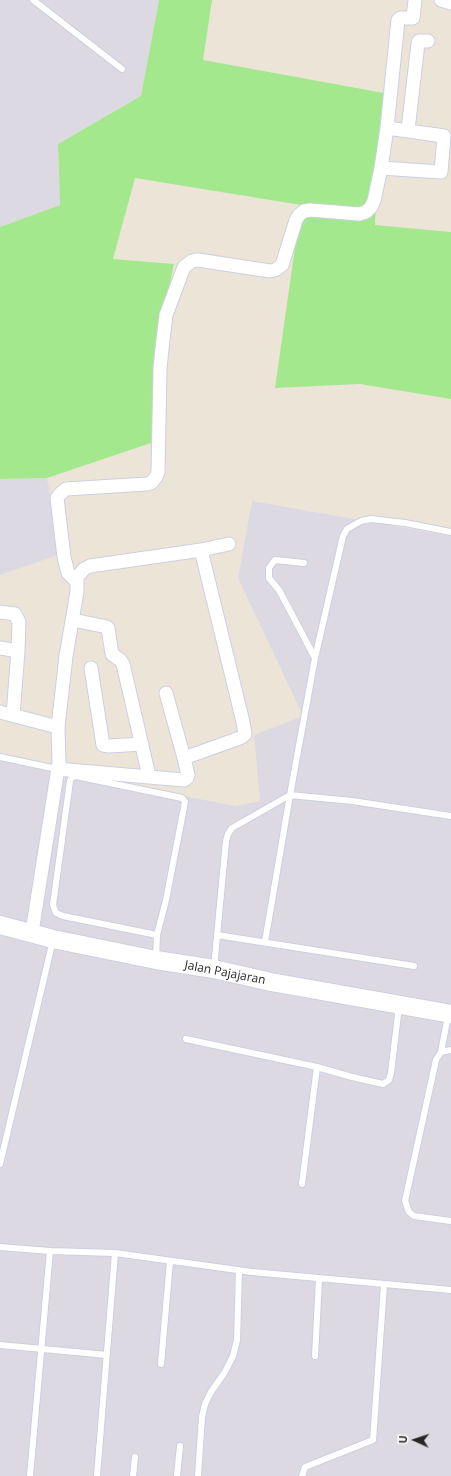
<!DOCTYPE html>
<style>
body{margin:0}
#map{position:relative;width:451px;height:1476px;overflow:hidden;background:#ece5d7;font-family:"Open Sans",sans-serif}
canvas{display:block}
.north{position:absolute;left:395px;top:1420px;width:40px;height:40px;-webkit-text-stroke:3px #fff;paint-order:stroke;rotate:273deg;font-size:11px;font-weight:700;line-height:16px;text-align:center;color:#272727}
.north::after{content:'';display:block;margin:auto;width:14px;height:18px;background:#272727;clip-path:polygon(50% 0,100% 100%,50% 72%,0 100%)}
</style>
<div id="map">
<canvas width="451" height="1476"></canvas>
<div class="north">U</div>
</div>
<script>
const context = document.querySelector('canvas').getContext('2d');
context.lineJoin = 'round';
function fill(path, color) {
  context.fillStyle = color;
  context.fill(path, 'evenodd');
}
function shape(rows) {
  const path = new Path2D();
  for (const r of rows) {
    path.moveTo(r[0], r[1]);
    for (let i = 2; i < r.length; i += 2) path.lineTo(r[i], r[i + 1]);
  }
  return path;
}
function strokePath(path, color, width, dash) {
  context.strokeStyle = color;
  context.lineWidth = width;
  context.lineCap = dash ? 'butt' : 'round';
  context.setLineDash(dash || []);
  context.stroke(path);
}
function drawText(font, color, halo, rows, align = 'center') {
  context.font = font + ' "Open Sans",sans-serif';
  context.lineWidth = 3;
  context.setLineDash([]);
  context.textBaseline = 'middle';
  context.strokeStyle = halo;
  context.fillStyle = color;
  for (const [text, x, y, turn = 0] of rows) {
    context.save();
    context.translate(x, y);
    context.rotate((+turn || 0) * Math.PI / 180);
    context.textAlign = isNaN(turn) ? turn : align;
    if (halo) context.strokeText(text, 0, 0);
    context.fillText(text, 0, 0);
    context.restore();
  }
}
fill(shape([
 [0,0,159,0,141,96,58,144,60,205,0,227],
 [47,478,61,554,0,575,0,479],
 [252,501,451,536,451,1476,0,1476,0,760,235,806,260,801,254,735,303,716,238,578]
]), '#ddd9e3');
fill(shape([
 [159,0,212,0,203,60,384,93,379,133,375,225,451,232,451,399,360,384,275,388,301,205,135,178,113,259,174,264,156,348,154,442,47,478,0,479,0,227,60,205,58,144,141,96]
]), '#a4e88e');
const lane = shape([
 [33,0,122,69],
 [304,563,275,560,269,568,269,578,279,590,315,658],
 [0,757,57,769],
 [217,935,414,966],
 [265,942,290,795,352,801,451,816],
 [156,958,157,935,166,900,185,802,182,798,76,776,72,777,70,781,53,905,56,913,63,916,157,935],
 [214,968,226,841,228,834,232,828,290,795,315,658,343,536,347,529,361,521,371,519,405,523,451,532],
 [186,1039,317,1067,352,1077,383,1084,389,1080,391,1073,399,1006],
 [451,1050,441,1052,436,1060,405,1201,409,1212,414,1216,451,1221],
 [441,1052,448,1016],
 [0,1164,53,940],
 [302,1184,317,1067],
 [0,1247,50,1251,115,1253,252,1272,451,1290],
 [0,1345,107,1355],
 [315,1356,319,1279],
 [161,1364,170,1261],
 [30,1476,50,1251],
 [97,1476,115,1253],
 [133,1476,135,1457],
 [177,1476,180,1446],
 [198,1476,202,1417,205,1404,211,1392,225,1372,233,1356,237,1340,239,1270],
 [302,1476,305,1467,373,1440,384,1285]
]);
const street = shape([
 [441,0,451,3],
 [408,130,418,43,419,41,428,41],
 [381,168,441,172,444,136,387,128],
 [75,580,84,569,90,566,201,550,229,544],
 [0,612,15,614,19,622,18,651,13,715],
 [73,620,107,627,108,628,112,654,120,660,123,664,149,776],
 [0,648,18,651],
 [91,668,103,745,109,746,142,744],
 [166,693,184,758],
 [0,712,58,727],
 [57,769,184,780,187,778,188,775,184,758,237,739,242,737,245,734,243,722,201,550],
 [32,932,59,762,58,727,66,656,77,592,77,582,68,573,64,557,57,498,59,495,66,489,147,484,151,483,156,477,158,472,160,368,163,340,166,315,184,267,192,261,198,260,270,271,275,270,282,265,296,220,299,215,304,211,310,210,359,214,366,212,371,207,374,201,381,168,387,128,398,20,400,18,413,18,415,0]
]);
const secondary = shape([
 [0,925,53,939,156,960,214,969,271,982,451,1014]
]);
strokePath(lane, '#cccfe2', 8);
strokePath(street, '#cccfe2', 15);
strokePath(secondary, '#cccfe2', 20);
strokePath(lane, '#fff', 6);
strokePath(street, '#fff', 13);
strokePath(secondary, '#fff', 18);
drawText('12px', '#272727', '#fff', [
 ["Jalan Pajajaran",225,973,11]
]);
</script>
